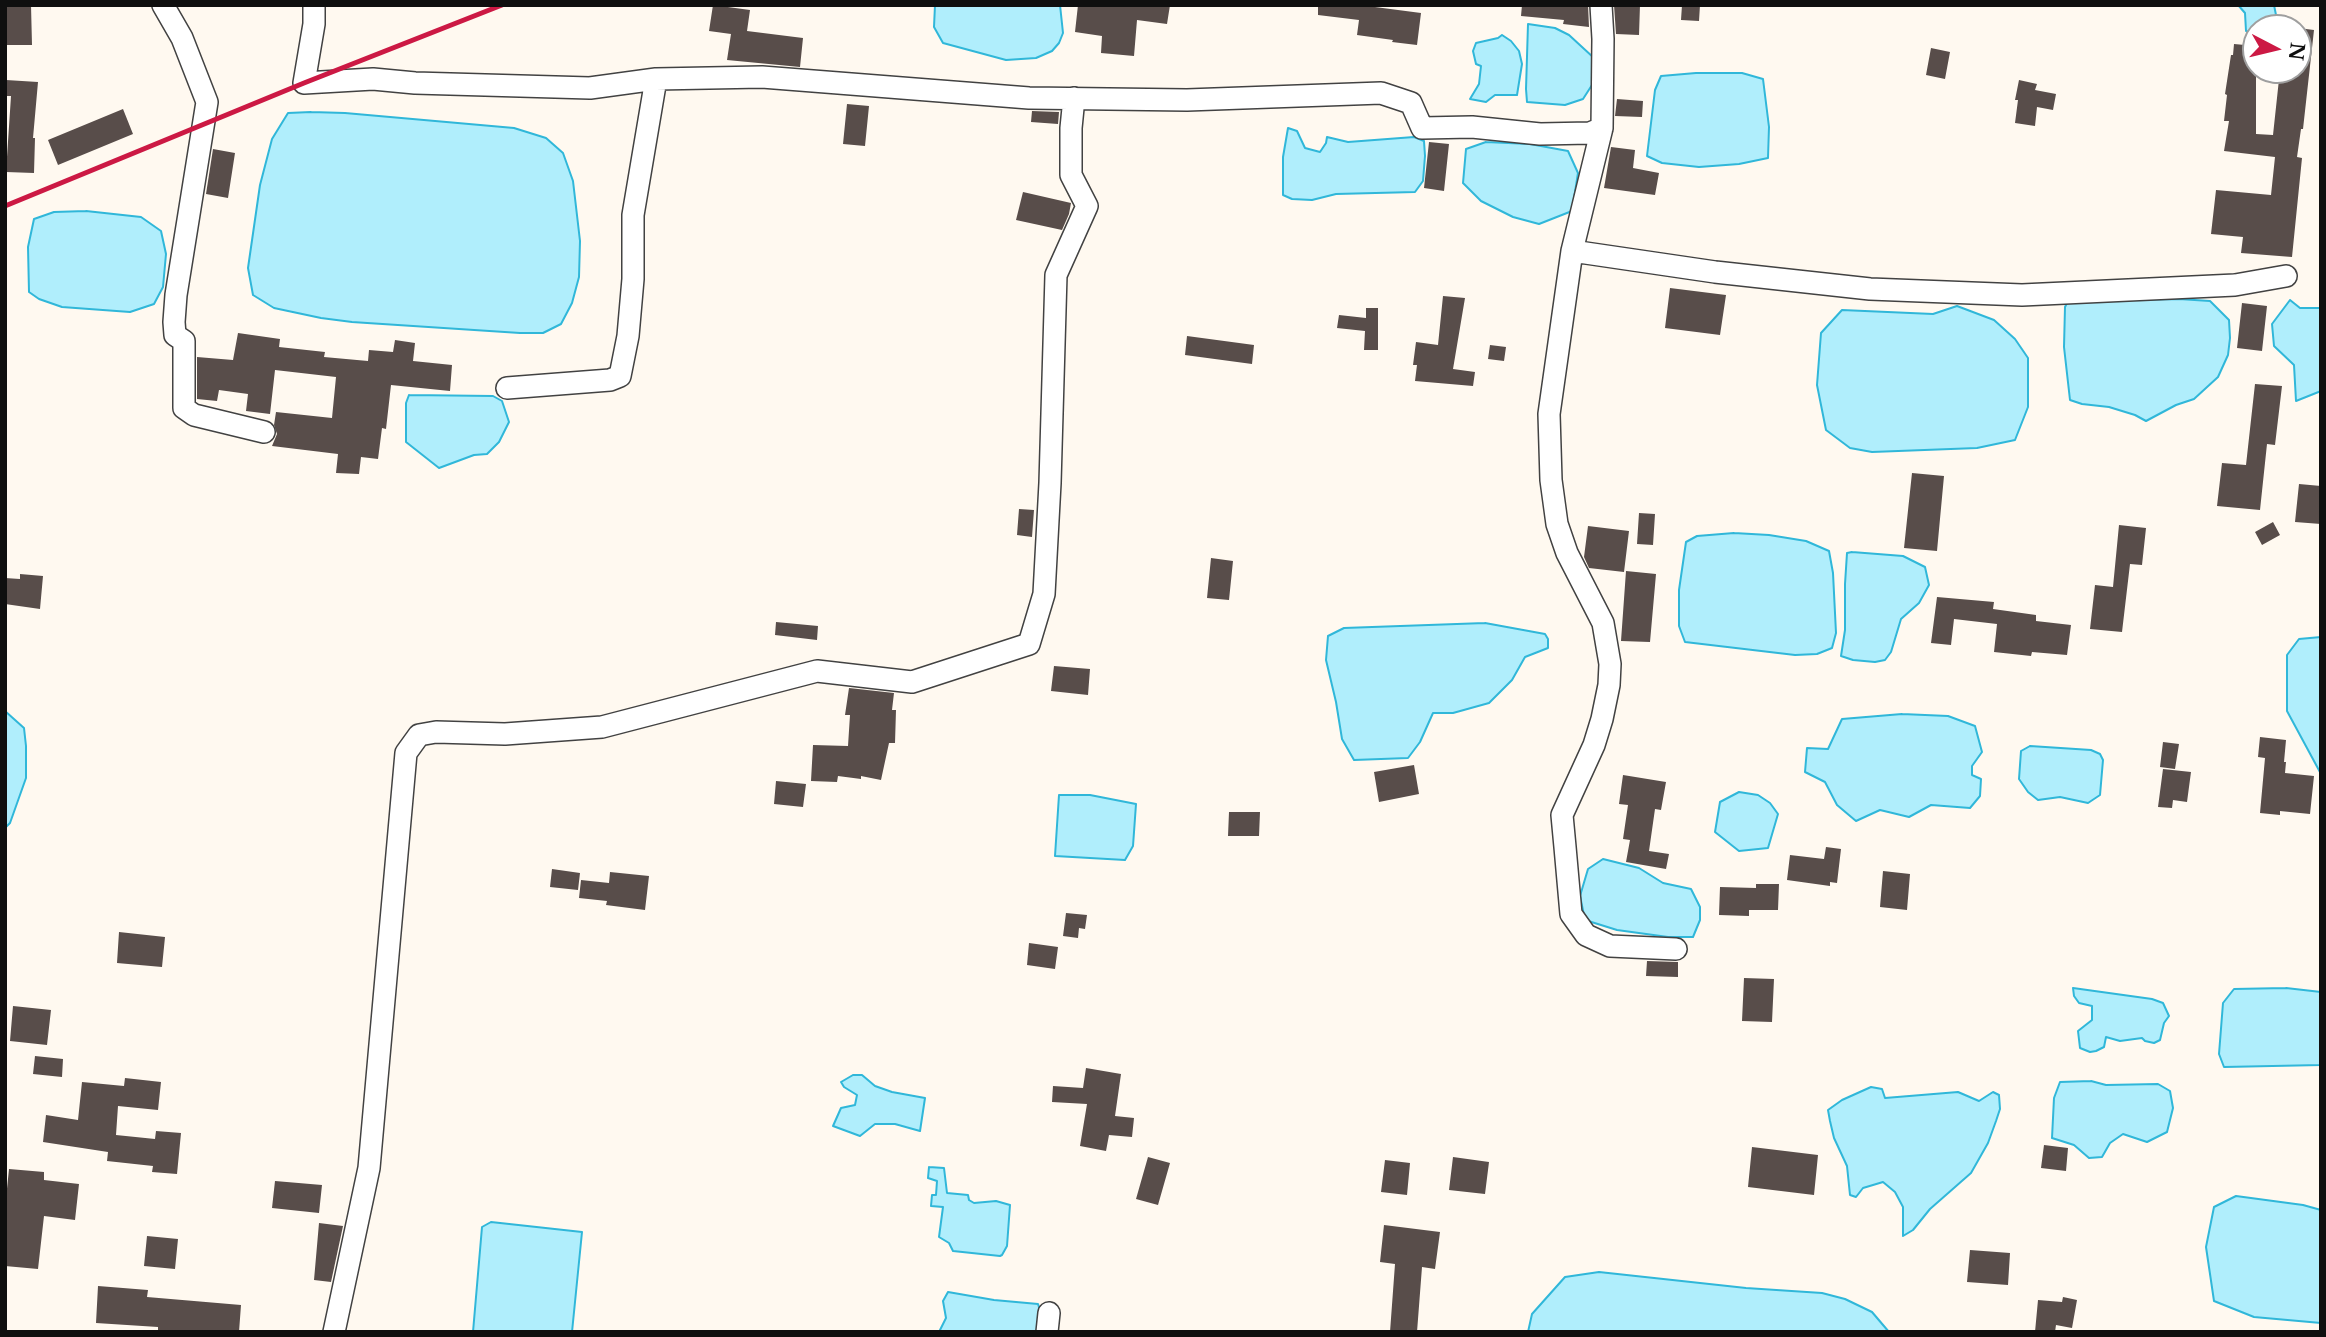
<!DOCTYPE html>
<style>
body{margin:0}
#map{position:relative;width:2326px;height:1337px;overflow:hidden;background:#fff9f0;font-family:"Libre Baskerville",serif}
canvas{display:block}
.frame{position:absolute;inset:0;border:7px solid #0f0f0f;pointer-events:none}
.north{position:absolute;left:2242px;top:14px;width:70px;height:70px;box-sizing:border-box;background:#fff;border:2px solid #9f9f9f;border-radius:50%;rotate:97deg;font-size:19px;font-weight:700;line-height:28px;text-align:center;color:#0f0f0f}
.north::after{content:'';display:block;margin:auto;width:24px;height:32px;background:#cc1944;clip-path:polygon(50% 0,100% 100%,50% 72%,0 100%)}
</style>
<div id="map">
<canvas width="2326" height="1337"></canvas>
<div class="frame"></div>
<div class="north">N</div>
</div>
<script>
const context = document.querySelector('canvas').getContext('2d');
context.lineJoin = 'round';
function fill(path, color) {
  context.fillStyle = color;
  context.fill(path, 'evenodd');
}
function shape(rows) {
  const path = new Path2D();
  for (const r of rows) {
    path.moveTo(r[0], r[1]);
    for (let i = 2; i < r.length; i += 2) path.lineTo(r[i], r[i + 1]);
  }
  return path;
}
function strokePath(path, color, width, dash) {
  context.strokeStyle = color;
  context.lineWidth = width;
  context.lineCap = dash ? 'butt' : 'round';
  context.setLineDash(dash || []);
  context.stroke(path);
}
const water = shape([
 [935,5,1060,5,1063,33,1059,43,1052,51,1036,58,1006,60,943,43,934,27,935,5],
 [2238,5,2274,5,2277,20,2267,28,2256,28,2255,34,2246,31,2245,13,2238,5],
 [1528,24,1555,28,1569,35,1594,58,1592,85,1583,99,1565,105,1527,102,1526,89,1528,24],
 [1502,35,1511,41,1519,51,1522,64,1517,95,1495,95,1486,102,1470,99,1479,84,1481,66,1476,64,1473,51,1476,43,1498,38,1502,35],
 [1696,73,1742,73,1763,79,1769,127,1768,158,1739,164,1699,167,1662,163,1647,156,1655,90,1661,76,1696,73],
 [311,112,345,113,514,128,546,138,563,153,573,181,580,241,579,277,572,303,561,324,543,333,520,333,352,322,321,318,274,308,253,295,248,268,260,185,272,139,288,113,311,112],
 [1288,128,1297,131,1305,148,1320,152,1326,143,1327,137,1348,142,1414,137,1424,141,1425,156,1423,181,1415,192,1336,194,1312,200,1292,199,1283,195,1283,157,1288,128],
 [1486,142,1530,144,1568,151,1578,173,1572,211,1539,224,1513,217,1481,201,1463,183,1466,149,1486,142],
 [86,211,141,217,161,231,166,254,163,287,154,304,130,312,62,307,39,299,29,292,28,247,34,219,54,212,86,211],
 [2179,299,2210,301,2229,320,2230,338,2228,355,2218,377,2194,399,2176,405,2146,421,2135,415,2109,407,2082,404,2070,400,2064,347,2065,307,2068,301,2179,299],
 [2290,300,2300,308,2321,308,2321,391,2296,401,2294,365,2274,346,2272,324,2290,300],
 [1957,306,1994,320,2015,339,2028,358,2028,407,2015,440,1977,448,1872,452,1850,448,1826,430,1817,385,1821,333,1842,310,1933,314,1957,306],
 [409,395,493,396,502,401,509,422,499,442,487,454,474,455,439,468,406,442,406,403,409,395],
 [1734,533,1769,535,1806,541,1829,551,1833,573,1836,633,1832,648,1817,654,1795,655,1685,642,1679,626,1679,590,1686,542,1697,536,1734,533],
 [1852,552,1903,556,1925,567,1929,585,1919,603,1901,619,1891,652,1885,660,1875,662,1853,660,1841,656,1845,630,1845,584,1847,553,1852,552],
 [1485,623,1545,634,1548,639,1548,648,1525,657,1512,680,1489,703,1453,713,1433,713,1420,742,1408,758,1354,760,1342,739,1336,702,1326,660,1328,636,1344,628,1485,623],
 [2321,637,2321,774,2287,711,2287,655,2299,639,2321,637],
 [5,711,24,728,26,746,26,778,10,823,5,828,5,711],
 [1902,714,1948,716,1975,726,1982,752,1972,766,1972,775,1981,779,1980,796,1970,808,1931,805,1909,817,1880,810,1856,821,1837,805,1825,782,1805,772,1807,748,1828,749,1842,719,1902,714],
 [2030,746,2091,750,2100,754,2103,760,2100,795,2088,803,2060,797,2038,800,2028,792,2019,779,2021,751,2030,746],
 [1739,792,1758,795,1770,803,1778,814,1768,848,1739,851,1715,832,1720,802,1739,792],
 [1059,795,1090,795,1136,804,1133,846,1125,860,1055,856,1059,795],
 [1603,859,1639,868,1663,883,1691,889,1700,907,1700,920,1693,937,1668,937,1617,930,1585,920,1580,896,1588,869,1603,859],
 [2073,988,2152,999,2163,1003,2169,1016,2164,1023,2160,1040,2154,1043,2145,1041,2142,1038,2120,1041,2106,1037,2104,1047,2096,1051,2090,1052,2080,1048,2078,1031,2092,1020,2092,1006,2079,1003,2074,996,2073,988],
 [2286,988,2321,992,2321,1065,2224,1067,2219,1054,2223,1003,2234,989,2286,988],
 [853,1075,862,1075,875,1086,892,1092,925,1098,920,1131,895,1124,875,1124,860,1136,833,1126,841,1108,855,1105,857,1095,844,1087,841,1082,853,1075],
 [2091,1081,2106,1085,2158,1084,2170,1091,2173,1108,2167,1132,2147,1142,2123,1134,2110,1143,2102,1157,2089,1158,2074,1145,2052,1138,2054,1098,2060,1082,2091,1081],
 [1871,1087,1882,1089,1885,1098,1958,1092,1979,1101,1993,1092,1999,1095,2000,1109,1996,1121,1988,1143,1971,1173,1930,1209,1913,1230,1903,1236,1903,1207,1895,1192,1883,1182,1863,1188,1856,1197,1850,1195,1847,1166,1834,1138,1830,1121,1828,1110,1842,1100,1871,1087],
 [929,1167,944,1168,947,1193,968,1195,969,1200,974,1203,996,1201,1010,1205,1007,1246,1002,1255,1000,1256,953,1251,949,1243,939,1237,943,1207,931,1206,932,1195,936,1195,937,1181,928,1178,929,1167],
 [2236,1196,2303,1205,2321,1210,2321,1323,2254,1317,2214,1301,2206,1247,2214,1207,2236,1196],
 [491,1222,582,1232,572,1332,473,1332,482,1227,491,1222],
 [1599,1272,1746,1288,1822,1293,1845,1299,1872,1312,1889,1332,1528,1332,1532,1314,1565,1277,1599,1272],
 [948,1292,994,1300,1038,1304,1047,1332,939,1332,946,1318,943,1301,948,1292]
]);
fill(water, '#b0eefc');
strokePath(water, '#30b7d9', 2);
fill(shape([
 [5,5,31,5,32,45,5,45],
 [713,5,750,10,747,31,803,38,800,67,727,60,731,34,709,31],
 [1078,5,1170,5,1167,24,1137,20,1134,56,1101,53,1102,36,1075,32],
 [1318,5,1375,5,1375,7,1421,13,1417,45,1392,42,1393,40,1357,35,1359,20,1318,15],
 [1522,5,1588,5,1589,27,1563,24,1564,20,1521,16],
 [1614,5,1640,5,1639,35,1616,34],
 [1682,5,1700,5,1699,21,1681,20],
 [2298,28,2314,30,2303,129,2301,129,2297,157,2302,158,2292,257,2241,253,2243,237,2211,234,2216,190,2271,195,2275,157,2224,151,2229,121,2224,121,2227,95,2225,94,2231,55,2233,55,2234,44,2256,46,2256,134,2273,135,2280,70,2298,70],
 [1931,48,1950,52,1945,79,1926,75],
 [6,80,38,82,33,138,35,138,34,173,6,172,11,96,5,96],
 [2019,80,2037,84,2035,90,2056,94,2053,110,2037,107,2035,126,2015,123,2018,100,2015,100],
 [1617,99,1643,101,1642,117,1615,116],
 [847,104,869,106,865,146,843,144],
 [123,109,133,134,58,165,48,140],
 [1032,111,1059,112,1058,124,1031,122],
 [1429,142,1449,144,1444,191,1424,188],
 [1611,147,1635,150,1633,168,1659,173,1655,195,1604,188],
 [213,149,235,153,228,198,206,194],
 [1023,192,1071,203,1069,214,1062,230,1016,220],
 [1670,288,1726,295,1720,335,1665,328],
 [1443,296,1465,298,1453,369,1475,372,1473,386,1415,381,1417,365,1413,365,1416,342,1438,345],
 [2242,303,2267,306,2262,351,2237,348],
 [1366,308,1378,308,1378,350,1364,350,1365,331,1337,328,1339,315,1366,318],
 [238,333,280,339,279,347,325,352,324,357,368,361,369,350,393,352,395,340,415,343,413,361,452,365,450,391,391,385,386,429,382,428,378,459,361,457,359,474,336,473,338,454,272,446,277,434,274,425,276,412,332,418,336,377,275,370,270,414,246,411,248,394,219,390,217,401,197,399,197,357,233,360],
 [1187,336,1254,345,1252,364,1185,355],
 [1490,345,1506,347,1504,361,1488,359],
 [2255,384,2282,386,2275,445,2267,444,2260,510,2217,506,2222,463,2246,465],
 [1912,473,1944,476,1937,551,1904,548],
 [2299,484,2321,486,2321,524,2295,522],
 [1019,509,1034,510,1032,537,1017,535],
 [1639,513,1655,514,1653,545,1637,544],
 [2273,522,2280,535,2262,545,2255,532],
 [2119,525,2146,528,2142,565,2130,564,2122,632,2090,629,2095,585,2113,587],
 [1588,526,1629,531,1624,572,1589,568,1584,557],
 [1211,558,1233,561,1229,600,1207,598],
 [1626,571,1656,574,1650,642,1621,641],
 [20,574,43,576,40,609,5,604,5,578,20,579],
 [1937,597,1994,602,1993,609,2036,615,2036,621,2071,625,2067,655,2032,652,2031,656,1994,652,1997,624,1954,619,1951,645,1931,643],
 [776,622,818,626,817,640,775,635],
 [1054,666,1090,669,1088,695,1051,691],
 [849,688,894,693,892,710,896,710,895,743,889,743,881,780,861,776,861,779,838,776,837,782,811,781,813,745,848,746,850,715,845,715],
 [2260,737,2286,740,2284,762,2286,762,2285,773,2314,776,2310,814,2280,811,2280,815,2260,813,2265,758,2258,757],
 [2163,742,2179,744,2175,769,2160,767],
 [1414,765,1419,794,1379,802,1374,772],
 [2163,769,2191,772,2187,802,2173,800,2172,808,2158,807],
 [1623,775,1666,782,1661,810,1655,809,1649,851,1669,854,1666,869,1626,862,1630,840,1623,839,1628,805,1619,804],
 [776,781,806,784,803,807,774,804],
 [1229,812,1260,812,1259,836,1228,836],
 [1826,847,1841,849,1837,883,1830,882,1830,886,1787,880,1790,855,1824,859],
 [552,869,580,873,578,890,550,887],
 [1883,871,1910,874,1907,910,1880,907],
 [610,872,649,876,645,910,606,905,607,901,579,898,581,880,609,883],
 [1756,884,1779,884,1778,910,1749,910,1749,916,1719,915,1720,887,1756,888],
 [1066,913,1087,915,1085,929,1079,928,1078,938,1063,936],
 [119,932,165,937,162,967,117,963],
 [1029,943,1058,947,1055,969,1027,965],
 [1647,961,1678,962,1678,977,1646,976],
 [1744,978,1774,979,1772,1022,1742,1021],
 [13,1006,51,1010,47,1045,10,1041],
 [35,1056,63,1059,62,1077,33,1074],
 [1086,1068,1121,1074,1115,1116,1134,1118,1132,1137,1109,1135,1106,1151,1080,1146,1087,1104,1052,1102,1053,1086,1083,1088],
 [125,1078,161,1082,158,1110,118,1106,116,1135,155,1139,156,1131,181,1133,177,1174,152,1172,153,1166,107,1161,108,1152,43,1142,46,1115,78,1120,82,1082,124,1086],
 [2044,1145,2068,1148,2066,1171,2041,1168],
 [1752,1147,1818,1155,1814,1195,1748,1187],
 [1148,1157,1170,1163,1158,1205,1136,1199],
 [1453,1157,1489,1162,1485,1194,1449,1190],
 [1385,1160,1410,1163,1407,1195,1381,1192],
 [9,1169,44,1172,44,1180,79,1184,75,1220,44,1216,38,1269,5,1266,5,1208],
 [275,1181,322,1185,319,1213,272,1208],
 [319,1223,343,1226,331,1282,314,1280],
 [1384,1225,1440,1232,1435,1269,1422,1267,1417,1332,1390,1332,1395,1264,1380,1262],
 [147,1236,178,1239,175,1269,144,1266],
 [1970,1250,2010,1253,2008,1285,1967,1282],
 [98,1286,148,1290,147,1297,241,1305,239,1332,158,1332,158,1327,96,1323],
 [2063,1297,2077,1300,2072,1328,2056,1325,2055,1332,2035,1332,2038,1300,2062,1302]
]), '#584d4a');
const street = shape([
 [163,5,182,38,207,102,176,295,174,322,175,335,184,341,184,408,194,415,264,432],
 [314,5,314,24,304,83,373,79,415,83,590,88,656,79,762,77,1029,98,1187,100,1381,93,1411,103,1422,128,1472,127,1540,134,1590,133,1602,128,1603,39,1601,5],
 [1602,128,1572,251,1549,414,1551,480,1557,524,1567,553,1603,623,1610,664,1609,685,1602,719,1594,745,1562,815,1565,847,1571,914,1586,935,1610,946,1676,949],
 [1572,251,1715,272,1870,289,2022,295,2235,285,2286,276],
 [507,388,610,380,620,376,628,336,633,279,633,215,656,79],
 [334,1332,369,1168,406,753,419,735,436,732,505,734,602,727,817,671,912,682,1029,644,1044,594,1050,483,1056,275,1087,206,1071,175,1071,128,1074,98],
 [1047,1332,1049,1313]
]);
strokePath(street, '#424242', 24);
strokePath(street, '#fff', 21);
strokePath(shape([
 [5,206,304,83,502,5]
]), '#cc1944', 5);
</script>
